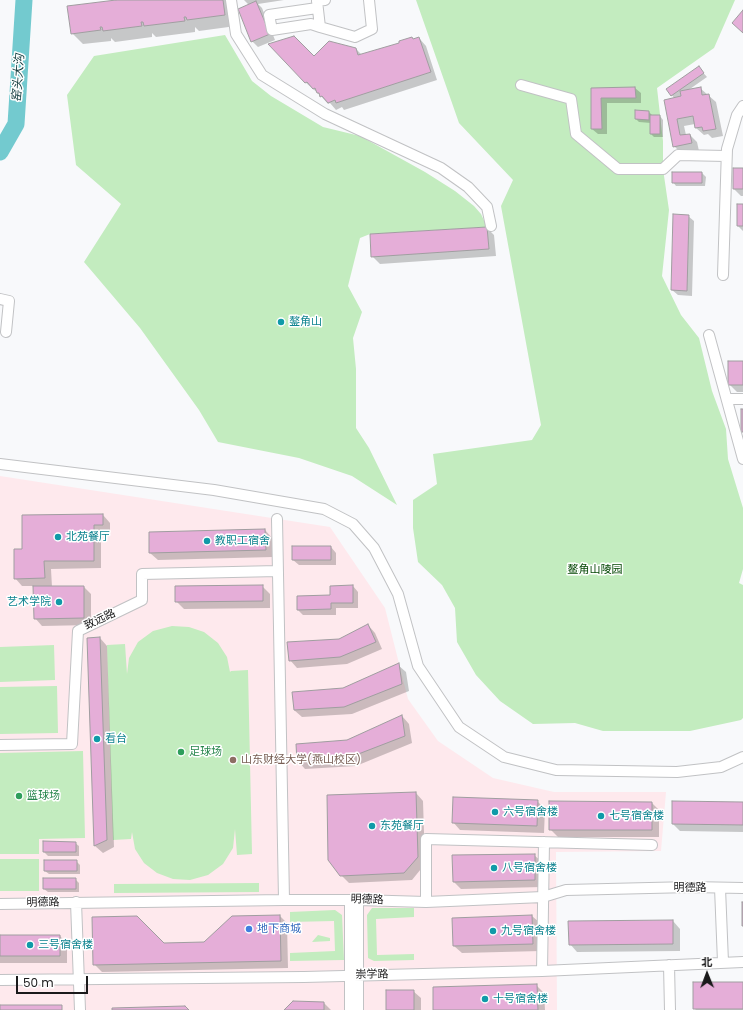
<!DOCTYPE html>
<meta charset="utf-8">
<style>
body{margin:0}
#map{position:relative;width:743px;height:1010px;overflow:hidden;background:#f8f9fb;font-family:Poppins,"Noto Sans SC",sans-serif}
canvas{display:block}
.north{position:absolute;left:687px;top:954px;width:40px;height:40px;-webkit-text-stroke:3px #fff;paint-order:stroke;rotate:359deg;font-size:11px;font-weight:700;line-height:16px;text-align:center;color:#1a1a1b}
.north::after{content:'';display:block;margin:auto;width:14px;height:18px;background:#1a1a1b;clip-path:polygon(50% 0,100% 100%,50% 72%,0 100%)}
.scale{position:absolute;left:16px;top:976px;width:72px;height:18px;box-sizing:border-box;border:2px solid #1a1a1b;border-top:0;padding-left:5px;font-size:12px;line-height:14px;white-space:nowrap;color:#1a1a1b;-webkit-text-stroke:3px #fff;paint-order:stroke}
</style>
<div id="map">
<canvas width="743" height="1010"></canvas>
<div class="north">北</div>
<div class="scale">50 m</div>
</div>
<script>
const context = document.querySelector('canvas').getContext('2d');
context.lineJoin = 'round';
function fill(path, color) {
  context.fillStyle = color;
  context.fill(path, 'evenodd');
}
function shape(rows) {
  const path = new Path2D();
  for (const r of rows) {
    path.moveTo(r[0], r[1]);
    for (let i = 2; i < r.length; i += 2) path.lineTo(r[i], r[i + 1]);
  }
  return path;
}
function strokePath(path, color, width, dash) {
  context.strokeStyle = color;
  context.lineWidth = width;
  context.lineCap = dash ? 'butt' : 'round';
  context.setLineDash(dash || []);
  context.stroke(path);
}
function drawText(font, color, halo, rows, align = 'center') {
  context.font = font + ' Poppins,"Noto Sans SC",sans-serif';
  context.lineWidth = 3;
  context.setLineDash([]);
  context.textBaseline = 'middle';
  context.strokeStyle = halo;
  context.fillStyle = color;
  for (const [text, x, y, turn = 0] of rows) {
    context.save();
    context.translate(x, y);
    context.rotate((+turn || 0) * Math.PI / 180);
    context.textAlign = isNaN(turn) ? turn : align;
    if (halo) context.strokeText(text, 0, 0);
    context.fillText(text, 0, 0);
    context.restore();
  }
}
fill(shape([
 [0,476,330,527,385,608,408,699,438,741,493,778,554,792,666,792,661,851,556,852,557,1010,0,1010]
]), '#fee9ed');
fill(shape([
 [416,0,735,0,714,48,657,88,663,141,663,169,669,210,662,276,681,315,699,338,712,391,726,429,728,459,743,508,743,569,739,583,743,585,743,718,741,720,690,731,603,731,575,723,533,724,500,701,476,675,457,642,455,608,442,585,418,562,413,528,413,500,437,484,433,454,532,440,541,425,501,206,513,180,459,123],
 [225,35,252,81,271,96,323,127,360,136,425,172,455,191,474,206,481,214,487,227,370,234,360,238,348,286,362,312,353,338,356,369,356,428,369,448,397,505,352,476,299,458,218,442,199,410,140,328,84,262,121,204,76,165,67,95,94,56],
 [172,626,189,627,204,632,218,643,227,657,230,672,231,671,248,670,252,854,237,855,235,829,233,848,223,864,208,875,190,880,173,879,157,873,144,863,135,849,132,832,131,839,113,840,107,645,125,644,127,674,129,658,138,642,153,631],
 [54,645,55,680,0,682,0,647],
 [57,686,58,733,0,734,0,687],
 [83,751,85,838,39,839,39,854,0,854,0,753],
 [0,859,39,859,39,891,0,891],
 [259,883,259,892,114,893,114,884],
 [372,908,414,908,414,917,376,919,377,955,414,954,414,960,374,961,368,958,367,915],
 [335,910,342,915,344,960,290,961,290,953,335,951,334,921,290,922,290,912],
 [318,935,330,938,330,941,312,942]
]), '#c3ecbf');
fill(shape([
 [124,0,232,0,236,26,199,31,195,27,195,32,156,37,152,33,152,37,115,42,111,38,111,41,83,44,72,33],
 [244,0,284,0,258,4,262,8,275,40,258,47,252,41,249,5],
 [419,38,426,46,437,80,344,110,342,107,336,110,330,103,328,104,320,95,305,82,314,57,356,49,362,55],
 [699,68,707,77,687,91,700,88,716,102,723,136,712,138,708,134,704,135,696,128,695,124,684,126,686,135,690,135,697,142,699,151,682,154,674,146,675,99,667,89],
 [635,88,641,93,641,103,607,103,607,134,598,134,592,129,592,89],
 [649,112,652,115,660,116,663,120,663,137,654,137,651,134,651,123,639,122,636,119],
 [743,169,743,196,741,196,734,189],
 [673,173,702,173,706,177,705,186,676,186,673,182],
 [743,205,743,231,738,226],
 [688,216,694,221,692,296,678,295,672,290],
 [487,228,494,235,496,256,380,264,372,256],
 [743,362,743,392,737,392,729,384],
 [103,515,110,523,110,532,101,532,101,568,51,569,52,587,84,587,91,594,91,625,42,626,35,618,34,586,22,586,15,578,23,550],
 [265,530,272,538,273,557,158,560,150,553],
 [331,547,336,553,336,565,299,565,293,560],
 [262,586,270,594,270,608,184,609,176,601],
 [353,586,358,592,358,608,336,608,336,615,303,615,298,610],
 [368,625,375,633,382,649,347,664,297,668,290,660,339,640],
 [100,638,107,646,114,847,103,853,95,846,88,639],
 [398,665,406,672,409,691,352,714,302,717,294,710],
 [402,716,409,724,412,743,356,766,305,769,298,761,347,741],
 [416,793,423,801,425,864,412,880,349,883,341,875],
 [537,801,545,809,544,833,460,830,453,822],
 [652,803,659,810,659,837,558,837,550,829],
 [743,803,743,832,680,831,673,824],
 [44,842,75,843,79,846,79,856,48,856,44,852],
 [534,855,542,862,542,887,461,889,454,882],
 [76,861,80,865,80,874,49,874,45,871],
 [75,879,79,883,79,892,48,892,44,889],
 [280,916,287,923,288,968,102,972,94,964,164,944,204,943],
 [532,916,540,923,541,951,462,953,454,946,453,919],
 [673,921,680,929,680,951,577,952,570,944],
 [0,936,60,936,67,944,67,963,0,963],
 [743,983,743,1010,696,1010,694,1008],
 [536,985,544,993,545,1010,434,1010],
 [413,991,421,998,421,1010,387,1010],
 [324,1003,331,1010,286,1010]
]), '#0003');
strokePath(shape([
 [0,152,16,124,24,0]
]), '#73cacf', 17);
const building = shape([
 [116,0,223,0,225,15,187,20,186,17,184,17,185,21,144,26,143,22,141,22,142,26,103,31,102,27,100,27,101,30,71,34,67,6,116,0],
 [256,1,270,34,251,42,238,9,256,1],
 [743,10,743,33,732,23,743,10],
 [294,36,314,56,329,41,356,48,358,55,399,43,399,41,412,37,413,39,419,37,431,72,336,103,335,100,328,103,322,96,320,97,319,93,317,93,315,88,313,89,307,82,305,83,268,44,294,36],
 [699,66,704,73,671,96,666,89,699,66],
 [635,87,636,98,601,98,602,129,591,129,591,88,635,87],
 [701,87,702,95,709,94,716,129,703,131,702,127,695,128,693,116,677,119,680,135,690,134,692,143,673,147,664,100,681,96,680,91,701,87],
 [635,110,649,111,649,120,635,119,635,110],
 [650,115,660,115,660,134,650,134,650,115],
 [733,168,743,168,743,189,733,189,733,168],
 [672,172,702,172,702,183,672,183,672,172],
 [737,204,743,204,743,226,737,226,737,204],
 [673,214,689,215,687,291,671,290,673,214],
 [487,227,489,249,371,257,370,234,487,227],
 [728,361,743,361,743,385,728,385,728,361],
 [741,409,743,409,743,432,741,432,741,409],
 [103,514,103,525,94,525,94,561,44,561,45,578,14,579,14,549,22,549,22,515,103,514],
 [265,529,266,550,149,553,149,532,265,529],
 [292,546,331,546,331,560,292,560,292,546],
 [263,585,263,601,175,602,175,586,263,585],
 [353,585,353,603,331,603,331,609,297,610,297,596,330,595,330,586,353,585],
 [33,586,84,586,84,618,34,619,33,586],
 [368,624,376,642,340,657,289,661,287,642,339,639,368,624],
 [100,637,107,840,94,846,87,638,100,637],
 [399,663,402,684,344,707,294,710,292,692,343,688,399,663],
 [402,715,405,736,348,758,297,762,296,744,347,740,402,715],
 [416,792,418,857,404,873,340,876,328,860,327,795,416,792],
 [453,797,538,800,537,826,452,823,453,797],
 [549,801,652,802,652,830,549,830,549,801],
 [672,801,743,802,743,825,672,824,672,801],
 [43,841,76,842,76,852,43,852,43,841],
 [535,854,535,880,453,882,452,855,535,854],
 [44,860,77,860,77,871,44,871,44,860],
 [43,878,76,878,76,889,43,889,43,878],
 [742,902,743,902,743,926,742,926,742,902],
 [280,915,281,961,93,965,92,917,137,916,164,943,204,942,232,916,280,915],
 [532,915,533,944,453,946,452,918,532,915],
 [673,920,673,944,569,945,568,921,673,920],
 [0,935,60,935,60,956,0,956,0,935],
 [693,982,743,982,743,1009,693,1009,693,982],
 [537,984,538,1010,433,1010,433,987,537,984],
 [386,990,414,990,414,1010,386,1010,386,990],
 [293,1001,324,1002,324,1010,284,1010,293,1001],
 [0,1005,62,1005,62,1010,0,1010,0,1005],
 [185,1006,189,1010,112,1010,112,1008,185,1006]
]);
fill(building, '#e5aed8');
strokePath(building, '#a09ea0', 1);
const minor = shape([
 [231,0,236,34,262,75,325,114,441,168,468,187,487,207,491,226],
 [325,0,317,1,320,27,355,37,372,29,369,0],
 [317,8,269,15,272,30,311,24,320,27],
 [521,85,571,99,576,134,618,169,663,169,678,155,726,156],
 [723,275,727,149,737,115,743,106],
 [0,299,9,301,6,332],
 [709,335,743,459],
 [727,399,743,399],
 [0,464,214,490,324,509,353,524,374,548,398,594,418,666,459,727,504,757,556,770,677,772,721,767,743,757],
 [277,519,284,900],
 [0,745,72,744,78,631,142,600,142,574,278,571],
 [720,888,723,962],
 [350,900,350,1010],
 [358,900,358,1010],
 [76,902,80,1010],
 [426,902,426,839,652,845],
 [0,904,284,900,358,900,426,902,543,897,566,890,691,887,743,888],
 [669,965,670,1010],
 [542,971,544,842],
 [0,980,304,977,542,971,743,962]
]);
strokePath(minor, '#c1c2c4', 12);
strokePath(minor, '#fff', 10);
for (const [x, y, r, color] of [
 [281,322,4,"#0f9aa8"],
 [58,537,4,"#0f9aa8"],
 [207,541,4,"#0f9aa8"],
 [59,602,4,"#0f9aa8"],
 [97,739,4,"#0f9aa8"],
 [181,752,4,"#2e9e5b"],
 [233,760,4,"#8d6e63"],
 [19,796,4,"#2e9e5b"],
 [495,812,4,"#0f9aa8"],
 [601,816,4,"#0f9aa8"],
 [372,826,4,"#0f9aa8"],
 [494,868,4,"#0f9aa8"],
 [249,929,4,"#3f7fe0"],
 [493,931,4,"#0f9aa8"],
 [30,945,4,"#0f9aa8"],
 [485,999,4,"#0f9aa8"]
]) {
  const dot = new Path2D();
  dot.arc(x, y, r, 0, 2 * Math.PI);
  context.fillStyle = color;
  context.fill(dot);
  strokePath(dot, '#fff', 1.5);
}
drawText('11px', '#0d838f', '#fff', [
 ["鏊角山",289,322],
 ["北苑餐厅",66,537],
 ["教职工宿舍",215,541],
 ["艺术学院",51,602,"right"],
 ["看台",105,739],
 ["六号宿舍楼",503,812],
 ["七号宿舍楼",609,816],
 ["东苑餐厅",380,826],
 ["八号宿舍楼",502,868],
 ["九号宿舍楼",501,931],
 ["三号宿舍楼",38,945],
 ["十号宿舍楼",493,999]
], 'left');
drawText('11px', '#034703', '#fff', [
 ["鳌角山陵园",595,570]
]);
drawText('11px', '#1a1a1b', '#fff', [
 ["致远路",100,620,-25],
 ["明德路",690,888],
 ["明德路",367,900,2],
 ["明德路",43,903,-1],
 ["崇学路",372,975,-1]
]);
drawText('11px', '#27864d', '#fff', [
 ["足球场",189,752],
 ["篮球场",27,796]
], 'left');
drawText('11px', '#785e54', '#fff', [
 ["山东财经大学(燕山校区)",241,760]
], 'left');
drawText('11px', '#366cbe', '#fff', [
 ["地下商城",257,929]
], 'left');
drawText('italic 12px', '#113b3d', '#fff', [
 ["窑头大沟",19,78,-86]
]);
</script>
